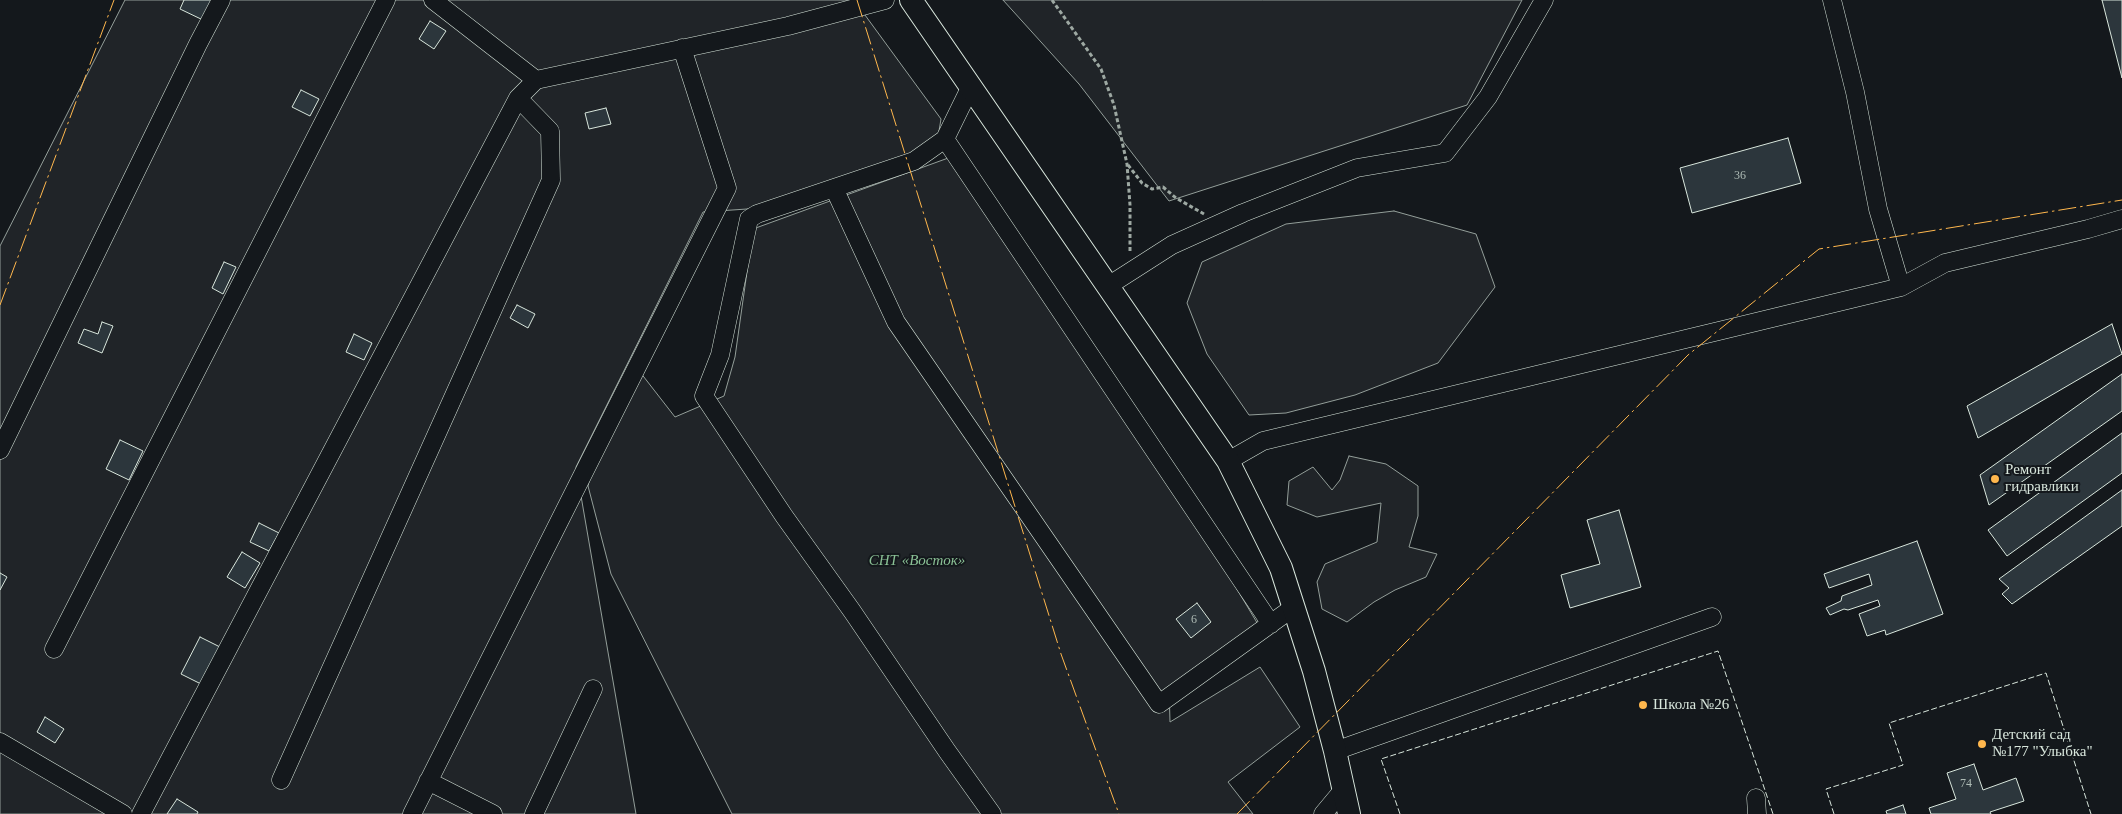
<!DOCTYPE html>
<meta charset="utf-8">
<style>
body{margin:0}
canvas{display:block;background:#14181c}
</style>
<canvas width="2122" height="814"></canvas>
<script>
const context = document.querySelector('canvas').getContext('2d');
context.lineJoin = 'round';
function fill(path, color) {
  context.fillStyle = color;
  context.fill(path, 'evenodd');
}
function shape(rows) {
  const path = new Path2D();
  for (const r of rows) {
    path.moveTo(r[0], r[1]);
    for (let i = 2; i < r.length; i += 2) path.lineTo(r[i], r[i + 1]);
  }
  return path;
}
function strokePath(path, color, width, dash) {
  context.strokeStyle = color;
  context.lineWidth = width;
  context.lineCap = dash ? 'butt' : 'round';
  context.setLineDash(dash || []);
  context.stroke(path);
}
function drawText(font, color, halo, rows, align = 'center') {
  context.font = font + ' "Times New Roman",serif';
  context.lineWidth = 4;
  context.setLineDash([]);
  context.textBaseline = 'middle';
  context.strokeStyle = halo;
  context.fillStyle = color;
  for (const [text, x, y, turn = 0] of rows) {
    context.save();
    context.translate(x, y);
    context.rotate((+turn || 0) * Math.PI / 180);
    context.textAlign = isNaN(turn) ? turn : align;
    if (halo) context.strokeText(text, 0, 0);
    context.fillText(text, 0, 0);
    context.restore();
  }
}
const green = shape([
 [125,0,854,0,941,119,937,143,906,164,747,209,703,212,576,467,636,814,0,814,0,246,125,0],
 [1003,0,1522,0,1467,105,1169,201,1079,84,1003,0],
 [951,157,1204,534,1259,626,1169,687,1170,722,1260,667,1300,727,1228,782,1253,814,732,814,611,574,588,486,595,456,640,372,675,417,724,396,735,357,753,229,951,157],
 [1394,211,1476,234,1495,287,1438,363,1355,395,1286,413,1249,415,1207,354,1187,303,1202,262,1286,224,1394,211],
 [1349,456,1386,464,1418,486,1418,516,1409,547,1437,554,1426,577,1395,590,1374,602,1347,622,1322,609,1317,582,1325,564,1377,542,1381,503,1317,517,1287,505,1289,481,1313,467,1332,490,1340,480,1349,456]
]);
fill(green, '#202428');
strokePath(green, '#939e99', 1);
const building = shape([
 [184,0,212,0,203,20,180,9,184,0],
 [2102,0,2122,0,2122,78,2102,0],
 [430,21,446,31,434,49,419,39,430,21],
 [301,90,319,99,310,116,292,107,301,90],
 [606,108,611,124,589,129,585,113,606,108],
 [1788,138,1801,183,1692,213,1680,168,1788,138],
 [224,262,236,267,223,294,212,288,224,262],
 [517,305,535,314,528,328,510,318,517,305],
 [102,322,113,326,102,353,78,343,84,329,98,334,102,322],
 [2112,324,2122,354,1978,438,1967,406,2112,324],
 [354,334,372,343,364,360,346,352,354,334],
 [2122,374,2122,411,1989,505,1980,475,2122,374],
 [2122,433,2122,473,2007,556,1988,530,2122,433],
 [120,440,143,451,129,480,106,469,120,440],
 [2122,490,2122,526,2012,604,2002,594,2009,588,1999,579,2122,490],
 [1619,510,1641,587,1570,608,1561,575,1600,564,1587,520,1619,510],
 [259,523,279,533,269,551,250,542,259,523],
 [1917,541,1943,614,1886,635,1885,630,1867,636,1859,614,1880,606,1878,600,1848,610,1844,609,1830,615,1826,608,1841,601,1842,596,1872,585,1869,574,1829,588,1824,574,1917,541],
 [242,552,260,563,245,588,227,577,242,552],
 [0,573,7,577,0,590,0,573],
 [1197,603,1211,622,1191,638,1176,619,1197,603],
 [200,637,220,647,201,684,181,674,200,637],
 [45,717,64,729,55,743,37,732,45,717],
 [1974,764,1983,790,2016,778,2024,801,1990,812,1991,814,1931,814,1929,808,1956,799,1947,773,1974,764],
 [177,799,198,812,197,814,167,814,177,799],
 [1903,805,1906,814,1887,814,1886,811,1903,805]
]);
fill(building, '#2c363c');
strokePath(building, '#d8e6dc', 1);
const minor = shape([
 [1832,0,1855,92,1878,209,1901,287],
 [536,80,788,26,885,0],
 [971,86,945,139,914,161,757,214,749,219,720,355,704,396,784,516,852,611,947,751,992,814],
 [945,139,1271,624],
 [834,188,896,322,1159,704,1294,607],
 [1108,286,1172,245,1243,213,1357,168,1445,153,1488,97,1544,0],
 [0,450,198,44,221,0],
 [1228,461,1263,441,1901,287,1945,263,2088,229,2122,219],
 [54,649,386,0],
 [0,742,123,814],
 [1335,751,1712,617],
 [281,780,551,180,550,131,518,98],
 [428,781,493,814],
 [1756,798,1757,814],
 [141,814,518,98,536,80,433,0],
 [412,814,727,188,682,48],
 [534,814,593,689],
 [1323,814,1343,790]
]);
const major = shape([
 [911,0,1228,461,1281,568,1314,671,1335,751,1349,814]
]);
strokePath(minor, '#d8e6dc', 19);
strokePath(major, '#d8e6dc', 24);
strokePath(shape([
 [1052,0,1101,69,1114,105,1127,164,1130,205,1130,253],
 [1128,165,1142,183,1152,189,1163,187,1176,198,1204,214]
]), '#9da8a2', 3, [4, 2.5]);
strokePath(minor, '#14181c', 18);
strokePath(major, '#14181c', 22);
strokePath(shape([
 [1400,814,1381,759,1718,651,1773,814],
 [1834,814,1826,789,1903,765,1889,723,2046,673,2091,814]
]), '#d8e6dc', 1, [6, 2.5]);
strokePath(shape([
 [857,0,1061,654,1119,814],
 [0,305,114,0],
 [1237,814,1688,355,1819,249,2122,200]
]), '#ffb74d', 1, [18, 4, 2.5, 4]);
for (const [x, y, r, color] of [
 [1995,479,5,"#ffb74d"],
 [1643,705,5,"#ffb74d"],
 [1982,744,5,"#ffb74d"]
]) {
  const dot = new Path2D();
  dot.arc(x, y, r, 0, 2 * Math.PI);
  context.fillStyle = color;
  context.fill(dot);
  strokePath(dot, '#14181c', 2);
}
drawText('12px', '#adbab4', null, [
 ["36",1740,176],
 ["6",1194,620],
 ["74",1966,784]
]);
drawText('15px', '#d8e6dc', '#14181c', [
 ["Ремонт",2005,470],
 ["гидравлики",2005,487],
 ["Школа №26",1653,705],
 ["Детский сад",1992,735],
 ["№177 \"Улыбка\"",1992,752]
], 'left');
drawText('italic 15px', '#8ac095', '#14181c', [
 ["СНТ «Восток»",917,561]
]);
</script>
